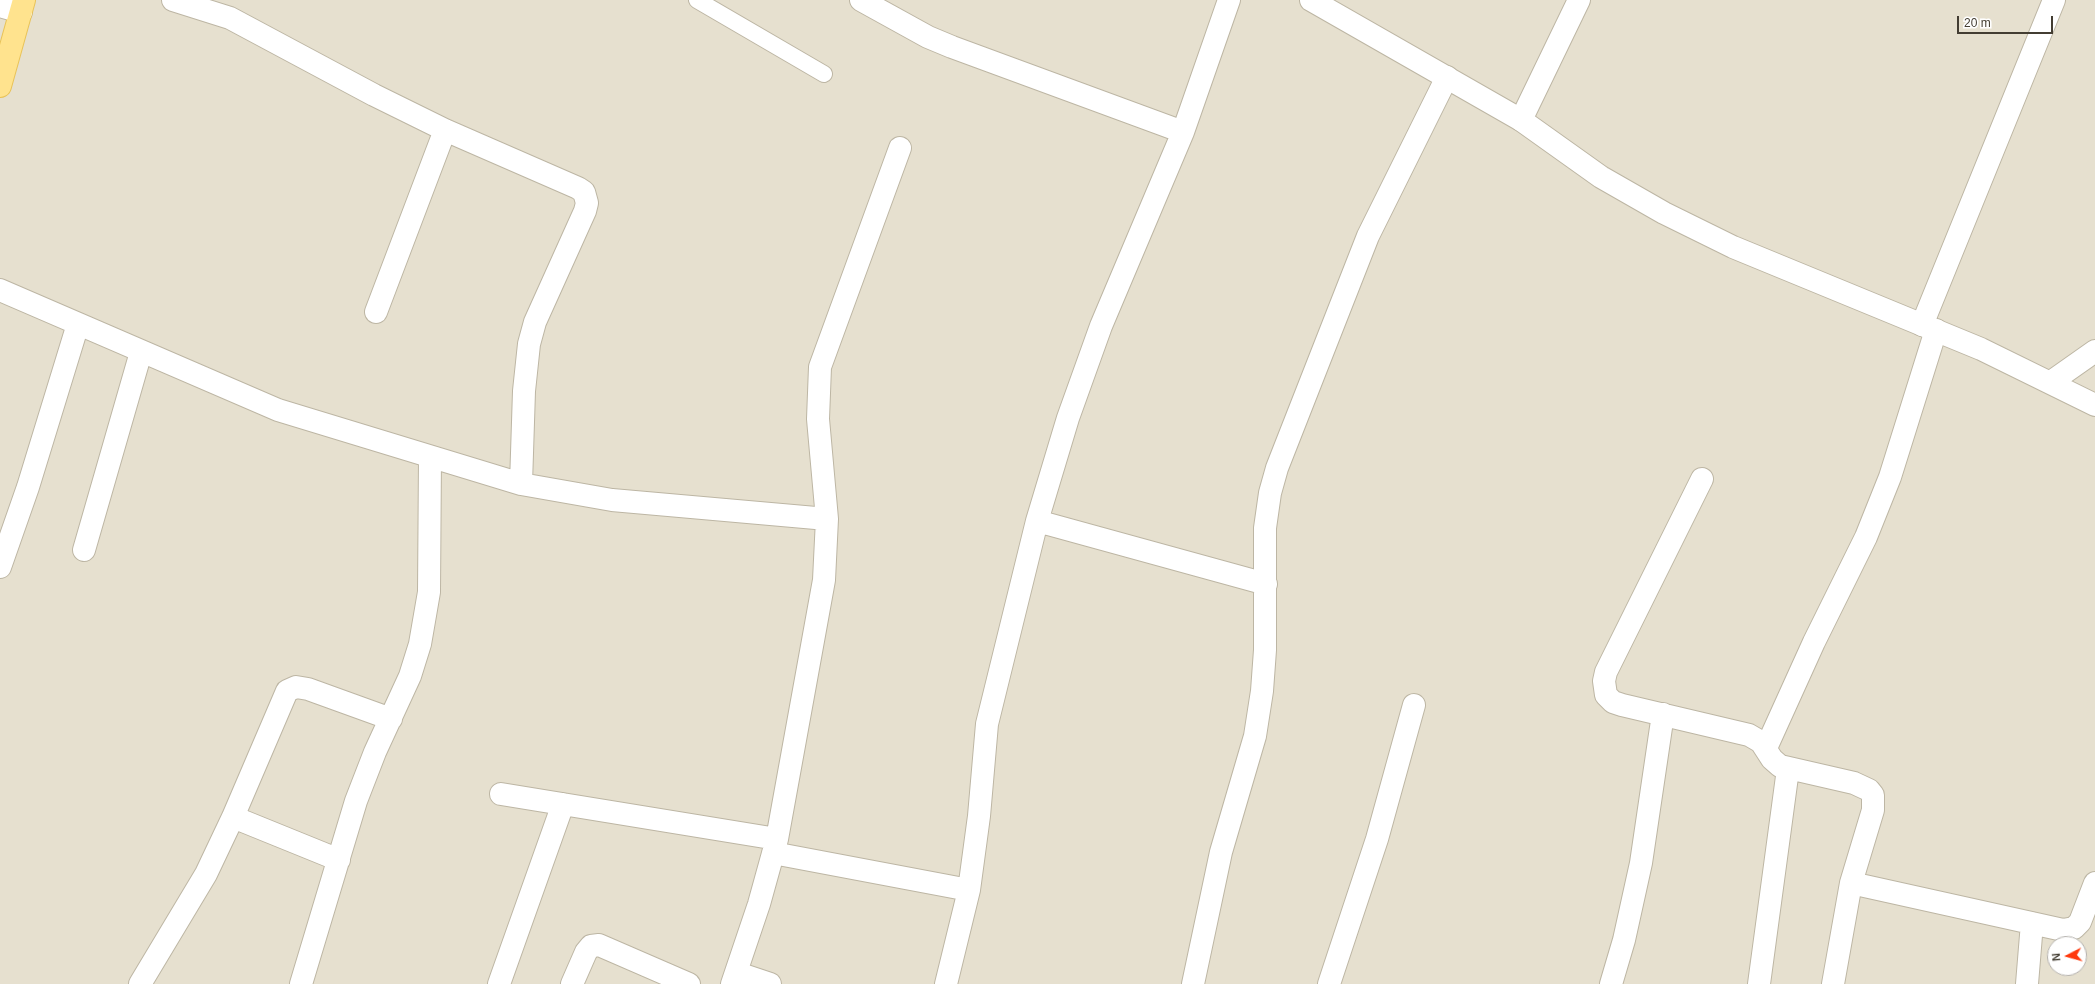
<!DOCTYPE html>
<style>
body{margin:0}
#map{position:relative;width:2095px;height:984px;overflow:hidden;background:#f2eee2;font-family:Arial,sans-serif}
canvas{display:block}
.north{position:absolute;left:2047px;top:936px;width:40px;height:40px;box-sizing:border-box;background:#fff;border:1px solid #b4b1ad;border-radius:50%;rotate:264deg;font-size:11px;font-weight:700;line-height:16px;text-align:center;color:#433d32}
.north::after{content:'';display:block;margin:auto;width:14px;height:18px;background:#ff390c;clip-path:polygon(50% 0,100% 100%,50% 72%,0 100%)}
.scale{position:absolute;left:1957px;top:16px;width:96px;height:18px;box-sizing:border-box;border:2px solid #433d32;border-top:0;padding-left:5px;font-size:12px;line-height:14px;white-space:nowrap;color:#433d32;-webkit-text-stroke:3px #fff;paint-order:stroke}
</style>
<div id="map">
<canvas width="2095" height="984"></canvas>
<div class="north">N</div>
<div class="scale">20 m</div>
</div>
<script>
const context = document.querySelector('canvas').getContext('2d');
context.lineJoin = 'round';
function fill(path, color) {
  context.fillStyle = color;
  context.fill(path, 'evenodd');
}
function shape(rows) {
  const path = new Path2D();
  for (const r of rows) {
    path.moveTo(r[0], r[1]);
    for (let i = 2; i < r.length; i += 2) path.lineTo(r[i], r[i + 1]);
  }
  return path;
}
function strokePath(path, color, width, dash) {
  context.strokeStyle = color;
  context.lineWidth = width;
  context.lineCap = dash ? 'butt' : 'round';
  context.setLineDash(dash || []);
  context.stroke(path);
}
fill(shape([
 [0,0,2095,0,2095,984,0,984],
 [2055,944,2079,944,2079,968,2055,968]
]), '#e6e0cf');
const service = shape([
 [697,0,824,74]
]);
const minor = shape([
 [173,0,230,18,374,95,445,130,578,188,584,192,587,203,585,211,535,322,529,344,524,391,521,484],
 [861,0,928,37,952,47,1183,132],
 [0,6,21,12],
 [1521,120,1579,0],
 [0,290,278,410,521,484,612,500,827,519],
 [376,312,445,130],
 [1922,325,2054,0],
 [2051,382,2095,351],
 [1702,479,1606,672,1604,681,1606,695,1613,702,1622,705,1749,735,1761,742,1772,759,1780,766,1854,783,1869,790,1873,795,1873,810,1851,883,1833,984],
 [1037,521,1266,584],
 [84,550,141,352],
 [0,567,28,487,78,324],
 [1766,748,1814,642,1866,537,1890,477,1936,330],
 [501,794,777,839],
 [233,817,339,860],
 [773,853,969,890],
 [1851,883,2063,930,2074,928,2080,922,2095,883],
 [737,973,770,984],
 [140,984,206,874,233,817,287,691,296,687,308,689,391,719],
 [301,984,356,801,375,752,410,676,420,644,429,592,430,457],
 [499,984,563,804],
 [572,984,586,952,591,946,599,945,689,984],
 [732,984,759,904,777,839,824,580,827,519,818,419,820,367,900,148],
 [946,984,969,890,979,816,987,724,1037,521,1068,418,1101,326,1183,132,1229,0],
 [1193,984,1221,852,1255,736,1262,691,1265,650,1265,528,1270,493,1277,468,1368,236,1447,77],
 [1329,984,1377,839,1414,705],
 [1611,984,1624,940,1641,863,1663,714],
 [1759,984,1788,769],
 [2027,984,2032,923]
]);
const tertiary = shape([
 [1311,0,1521,120,1601,177,1664,213,1733,247,1981,349,2095,405]
]);
const primary = shape([
 [0,86,24,0]
]);
strokePath(service, '#bdb6a4', 18);
strokePath(minor, '#bdb6a4', 24);
strokePath(tertiary, '#bdb6a4', 24);
strokePath(primary, '#e9c358', 24);
strokePath(service, '#fff', 16);
strokePath(minor, '#fff', 22);
strokePath(tertiary, '#fff', 22);
strokePath(primary, '#ffe38e', 22);
</script>
